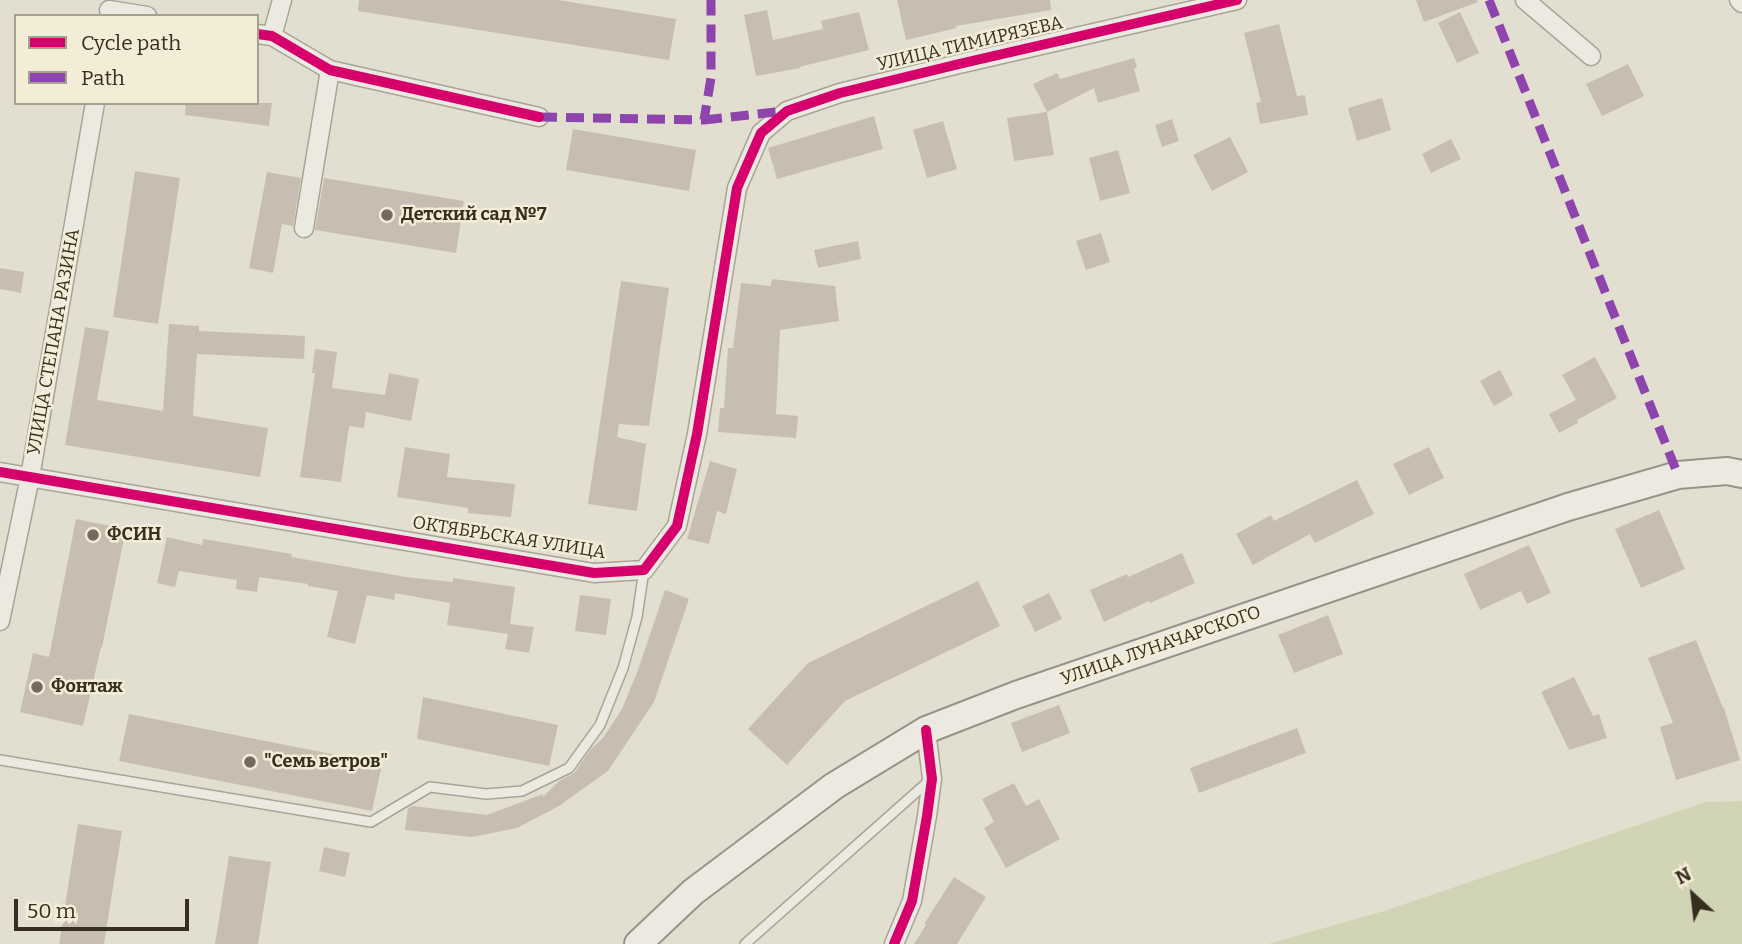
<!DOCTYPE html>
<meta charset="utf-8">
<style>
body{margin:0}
#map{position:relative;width:1742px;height:944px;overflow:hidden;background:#e3dfd0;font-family:Bitter,serif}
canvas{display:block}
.legend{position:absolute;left:14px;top:14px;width:245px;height:91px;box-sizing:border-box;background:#f3edd7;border:2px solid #a8a08e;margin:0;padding:9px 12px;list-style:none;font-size:21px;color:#382d21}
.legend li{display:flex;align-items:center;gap:14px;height:35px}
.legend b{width:35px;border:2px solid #a8a08e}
.north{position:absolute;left:1658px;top:860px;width:70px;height:70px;-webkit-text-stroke:5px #f3edd7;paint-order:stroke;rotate:333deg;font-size:19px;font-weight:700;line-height:28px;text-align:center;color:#382d21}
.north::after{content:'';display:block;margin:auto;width:24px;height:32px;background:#382d21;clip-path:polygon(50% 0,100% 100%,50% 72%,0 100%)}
.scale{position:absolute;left:14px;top:899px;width:175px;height:32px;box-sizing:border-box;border:4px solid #382d21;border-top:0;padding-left:9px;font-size:21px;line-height:24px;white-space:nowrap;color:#382d21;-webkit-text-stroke:5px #f3edd7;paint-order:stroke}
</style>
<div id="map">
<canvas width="1742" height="944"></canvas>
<ul class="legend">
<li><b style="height:9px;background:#d6006c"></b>Cycle path</li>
<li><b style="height:9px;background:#8e44ad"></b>Path</li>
</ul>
<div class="north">N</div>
<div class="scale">50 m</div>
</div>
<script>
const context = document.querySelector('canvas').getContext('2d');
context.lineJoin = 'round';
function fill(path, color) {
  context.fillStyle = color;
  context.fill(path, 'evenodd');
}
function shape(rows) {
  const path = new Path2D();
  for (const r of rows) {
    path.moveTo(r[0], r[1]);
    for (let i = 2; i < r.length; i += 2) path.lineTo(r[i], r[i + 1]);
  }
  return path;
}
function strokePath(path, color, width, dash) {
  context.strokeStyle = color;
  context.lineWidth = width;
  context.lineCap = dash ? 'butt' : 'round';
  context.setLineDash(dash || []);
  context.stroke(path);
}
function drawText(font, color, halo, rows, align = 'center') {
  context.font = font + ' Bitter,serif';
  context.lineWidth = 5;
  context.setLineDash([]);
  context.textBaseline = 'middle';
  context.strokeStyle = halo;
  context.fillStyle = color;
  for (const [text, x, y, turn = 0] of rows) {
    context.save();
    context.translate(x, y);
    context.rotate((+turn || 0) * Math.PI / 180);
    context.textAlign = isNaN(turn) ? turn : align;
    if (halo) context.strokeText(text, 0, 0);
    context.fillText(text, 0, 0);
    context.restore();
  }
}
fill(shape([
 [1742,801,1742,944,1268,944,1384,911,1706,802]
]), '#d0d3b4');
fill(shape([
 [359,0,558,0,676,19,669,60,358,11],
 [897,0,1050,0,1051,10,956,26,957,28,906,40],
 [1416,0,1477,0,1478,2,1424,22],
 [767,10,773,40,823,29,821,21,859,12,869,50,799,67,800,68,756,76,744,15],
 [1460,12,1479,53,1457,63,1438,23],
 [1279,24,1297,96,1305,95,1308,115,1260,124,1256,103,1261,102,1244,33],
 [1134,58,1137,67,1134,69,1140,91,1098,103,1094,88,1047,112,1033,84,1057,73,1060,79],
 [1628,64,1644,96,1602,116,1586,84],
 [1382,98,1391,130,1357,141,1348,108],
 [186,103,272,103,269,126,185,115],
 [1047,112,1054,155,1014,161,1007,118],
 [874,116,883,149,777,179,768,148],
 [1172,119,1179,141,1162,147,1155,125],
 [943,121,957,169,927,178,913,130],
 [573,129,696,150,689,191,566,170],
 [1230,137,1248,172,1212,191,1193,155],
 [1451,139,1461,159,1431,173,1422,154],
 [1118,150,1130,193,1100,201,1089,158],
 [135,171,180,178,158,324,113,317],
 [267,172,301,178,293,226,282,224,273,273,249,268],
 [324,178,464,201,456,253,315,230],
 [1101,233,1110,262,1086,270,1076,241],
 [858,241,861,259,818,268,814,250],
 [0,268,24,272,21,293,0,289],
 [772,279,835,286,839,321,780,330,776,414,798,416,796,438,718,432,720,408,724,408,728,348,733,348,741,283,771,286],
 [621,281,669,288,649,426,619,424,617,437,646,444,637,511,588,504],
 [169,324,199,326,199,331,305,336,304,359,197,354,193,416,268,428,260,477,65,445,85,327,109,331,97,400,163,411],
 [315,349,337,352,332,388,385,395,389,373,419,379,411,421,366,412,364,428,349,426,341,482,300,477,315,373,312,373],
 [1595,357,1617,398,1577,420,1578,423,1559,433,1549,414,1576,400,1562,375],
 [1500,370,1513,395,1494,406,1480,381],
 [405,447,450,454,447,477,515,484,511,517,468,513,468,508,397,497],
 [1429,447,1444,478,1409,495,1393,464],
 [710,461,737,469,726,514,717,511,709,544,687,539],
 [1357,480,1374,514,1315,543,1310,534,1253,565,1236,534,1271,515,1274,521],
 [1659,510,1685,569,1641,588,1615,529],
 [76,519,126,529,102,647,101,647,83,726,20,712,33,653,49,657],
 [167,537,202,545,203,539,292,554,291,557,406,577,453,582,453,578,515,587,510,624,534,627,529,653,505,649,508,634,447,625,450,603,395,593,394,600,367,595,355,644,327,637,338,591,308,586,308,584,259,577,257,592,236,589,237,580,179,571,175,587,157,583],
 [1529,545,1551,593,1527,604,1521,591,1480,610,1464,574],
 [1182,553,1195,583,1150,603,1149,601,1104,622,1090,590,1127,574,1128,577],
 [978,581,1000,626,845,701,787,765,748,729,808,663],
 [665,590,689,599,654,702,608,771,559,806,517,828,472,837,405,830,408,808,413,806,487,815,543,794,543,797,559,781,574,773,591,749,603,738,622,709,638,670],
 [1049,593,1062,619,1035,632,1022,606],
 [580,595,611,599,606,635,575,631],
 [1328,615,1343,654,1294,673,1278,635],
 [1696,640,1723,708,1724,708,1740,760,1676,780,1660,727,1673,723,1648,658],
 [1574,677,1593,716,1599,714,1607,738,1569,750,1541,692],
 [423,697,558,725,549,766,417,739],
 [1059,705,1070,733,1022,752,1011,723],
 [129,714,382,764,372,811,119,761],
 [1297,728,1306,753,1199,793,1190,768],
 [1014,783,1026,806,1039,799,1060,839,1006,868,984,828,994,822,982,799],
 [78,824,122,831,104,944,59,944],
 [324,847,350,853,345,877,319,871],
 [229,856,271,862,258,944,215,944],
 [954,877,986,897,957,944,914,944,926,925,924,924]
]), '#c7beb1');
const lane = shape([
 [0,760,371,822,430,787,486,794,522,791,569,768,600,725,623,668,637,617,644,570],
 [745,944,930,780]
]);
const street = shape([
 [1525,0,1591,56],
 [1739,0,1742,3],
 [109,10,147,16],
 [257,34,272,36,330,70,539,117],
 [272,36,282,0],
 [304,228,330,70],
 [0,472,594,573,644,570,677,526,697,434,737,188,761,133,787,111,840,93,959,64,1237,0],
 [0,621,30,477,95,103],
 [894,944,912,901,927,816,932,779,926,730]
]);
const secondary = shape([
 [638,944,693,892,834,786,926,730,1016,695,1568,507,1678,475,1727,471,1742,474]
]);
strokePath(lane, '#a9a498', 12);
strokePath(street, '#a9a498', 21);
strokePath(secondary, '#989388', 30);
strokePath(lane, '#ece9e1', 9);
strokePath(street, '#ece9e1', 18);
strokePath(secondary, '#ece9e1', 26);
strokePath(shape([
 [1489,0,1678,475],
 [539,117,704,120,711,78,711,0],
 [704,120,784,111]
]), '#8e44ad', 9, [18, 9]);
strokePath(shape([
 [257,34,272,36,330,70,539,117],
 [0,472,594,573,644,570,677,526,697,434,737,188,761,133,787,111,840,93,959,64,1237,0],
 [894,944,912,901,927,816,932,779,926,730]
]), '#d6006c', 10);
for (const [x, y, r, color] of [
 [387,215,7,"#746b5e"],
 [93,535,7,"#746b5e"],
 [37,687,7,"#746b5e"],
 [250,762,7,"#746b5e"]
]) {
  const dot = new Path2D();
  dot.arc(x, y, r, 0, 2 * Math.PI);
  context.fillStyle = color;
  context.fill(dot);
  strokePath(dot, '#f3edd7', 2.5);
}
drawText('18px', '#382d21', '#f3edd7', [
 ["УЛИЦА ТИМИРЯЗЕВА",970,44,-13],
 ["УЛИЦА СТЕПАНА РАЗИНА",54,342,-80],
 ["ОКТЯБРЬСКАЯ УЛИЦА",509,538,9],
 ["УЛИЦА ЛУНАЧАРСКОГО",1161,646,-19]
]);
drawText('bold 18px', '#382d21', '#f3edd7', [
 ["Детский сад №7",401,215],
 ["ФСИН",107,535],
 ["Фонтаж",51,687],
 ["\"Семь ветров\"",264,762]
], 'left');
</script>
